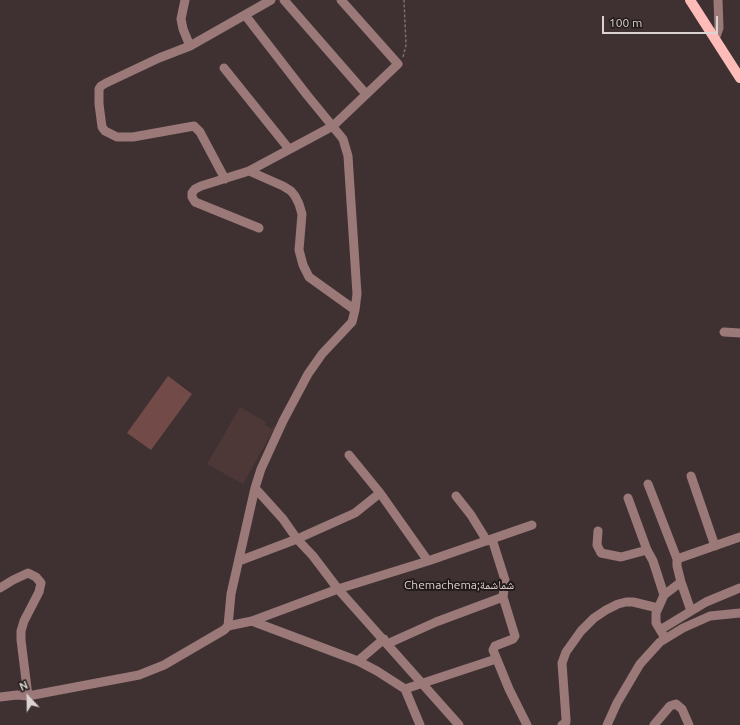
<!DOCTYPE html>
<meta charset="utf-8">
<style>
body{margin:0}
#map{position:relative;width:740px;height:725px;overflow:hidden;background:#3f3131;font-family:Ubuntu,sans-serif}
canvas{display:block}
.north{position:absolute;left:8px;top:677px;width:40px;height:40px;-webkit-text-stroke:3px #221b1b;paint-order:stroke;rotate:338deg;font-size:11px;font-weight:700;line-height:16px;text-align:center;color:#dbd2d2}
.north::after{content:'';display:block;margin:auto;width:14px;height:18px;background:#dbd2d2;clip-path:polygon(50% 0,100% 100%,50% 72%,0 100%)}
.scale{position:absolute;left:602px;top:16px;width:116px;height:18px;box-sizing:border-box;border:2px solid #dbd2d2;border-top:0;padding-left:5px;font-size:12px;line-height:14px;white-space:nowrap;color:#dbd2d2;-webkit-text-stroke:3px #221b1b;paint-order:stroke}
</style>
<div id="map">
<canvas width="740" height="725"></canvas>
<div class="north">N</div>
<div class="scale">100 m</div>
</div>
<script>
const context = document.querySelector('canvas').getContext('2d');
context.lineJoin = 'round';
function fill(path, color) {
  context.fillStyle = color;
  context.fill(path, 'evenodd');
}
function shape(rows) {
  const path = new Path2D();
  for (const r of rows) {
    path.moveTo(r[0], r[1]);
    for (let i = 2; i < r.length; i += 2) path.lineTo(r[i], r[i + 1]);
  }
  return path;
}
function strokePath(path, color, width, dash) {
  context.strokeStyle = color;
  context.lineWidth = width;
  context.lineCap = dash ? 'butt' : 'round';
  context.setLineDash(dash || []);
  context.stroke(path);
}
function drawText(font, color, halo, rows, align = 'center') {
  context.font = font + ' Ubuntu,"Noto Naskh Arabic",sans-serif';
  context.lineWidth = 4;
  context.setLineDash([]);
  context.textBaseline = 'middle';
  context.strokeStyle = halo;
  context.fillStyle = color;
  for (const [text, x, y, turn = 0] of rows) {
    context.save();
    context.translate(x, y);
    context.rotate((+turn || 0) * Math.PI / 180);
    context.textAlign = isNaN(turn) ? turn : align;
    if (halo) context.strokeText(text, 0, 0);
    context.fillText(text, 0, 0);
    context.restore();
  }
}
fill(shape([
 [240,407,266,422,265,425,272,429,273,426,275,427,243,484,207,464]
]), '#4d3837');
fill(shape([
 [168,376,192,394,151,450,127,433]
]), '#724b49');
strokePath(shape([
 [403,57,406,45,404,0]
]), '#7a6e6e', 1.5, [3, 2]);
strokePath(shape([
 [185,0,181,19,183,29,190,46],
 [284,0,366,94],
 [245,15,307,95,343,139,348,156,349,172,357,294,355,310,352,322,322,354,308,374,283,421,261,469,255,488,231,594,228,626,252,621,257,623,358,661,377,671,405,689,496,659],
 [715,39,719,28,718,0],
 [224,68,289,149],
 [249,171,283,186,291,191,295,196,299,204,302,214,299,250,303,265,309,277,355,310],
 [225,179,200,132,194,126,133,137,117,137,105,131,102,127,99,104,99,89,101,86,106,83,159,58,190,46,271,0],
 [259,228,195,202,192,197,192,193,195,189,201,186,249,171,333,126,398,64,341,0],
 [724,332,740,333],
 [349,455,380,493,428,561],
 [691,476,715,546],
 [648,484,677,559,677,566,681,582,664,595,656,613,656,623,665,638],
 [255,488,283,519,297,539,313,556,338,589,459,725],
 [456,496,471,515,487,541],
 [628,498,647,550,653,561,664,595],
 [598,531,597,545,601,553,621,557,647,550],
 [492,539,505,580,503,597,515,636,513,639,495,646,493,650,509,689,527,725],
 [677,559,740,537],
 [239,561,297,539,355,513,380,493],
 [681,582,691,611],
 [0,588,13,580,28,573,36,577,41,583,39,592,24,621,21,631,21,640,28,696],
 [252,621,338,589,428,561,532,525],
 [660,630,706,602,740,588],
 [387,644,436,622,503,597],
 [358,661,384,639],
 [405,689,420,725],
 [0,697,17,695,28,696,139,675,164,665,224,630,228,626],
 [562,725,566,722,566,719,562,663,566,652,581,631,594,618,606,610,618,604,626,602,633,602,658,608],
 [607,725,617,703,640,664,660,642,683,628,710,616,740,613],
 [654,725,670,706,676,704,682,709,689,725]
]), '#9a7978', 9);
strokePath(shape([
 [690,0,740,78]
]), '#febcb9', 10);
drawText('12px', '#dfcdcc', '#221b1b', [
 ["Chemachema;شماشمة",459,585]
]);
</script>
